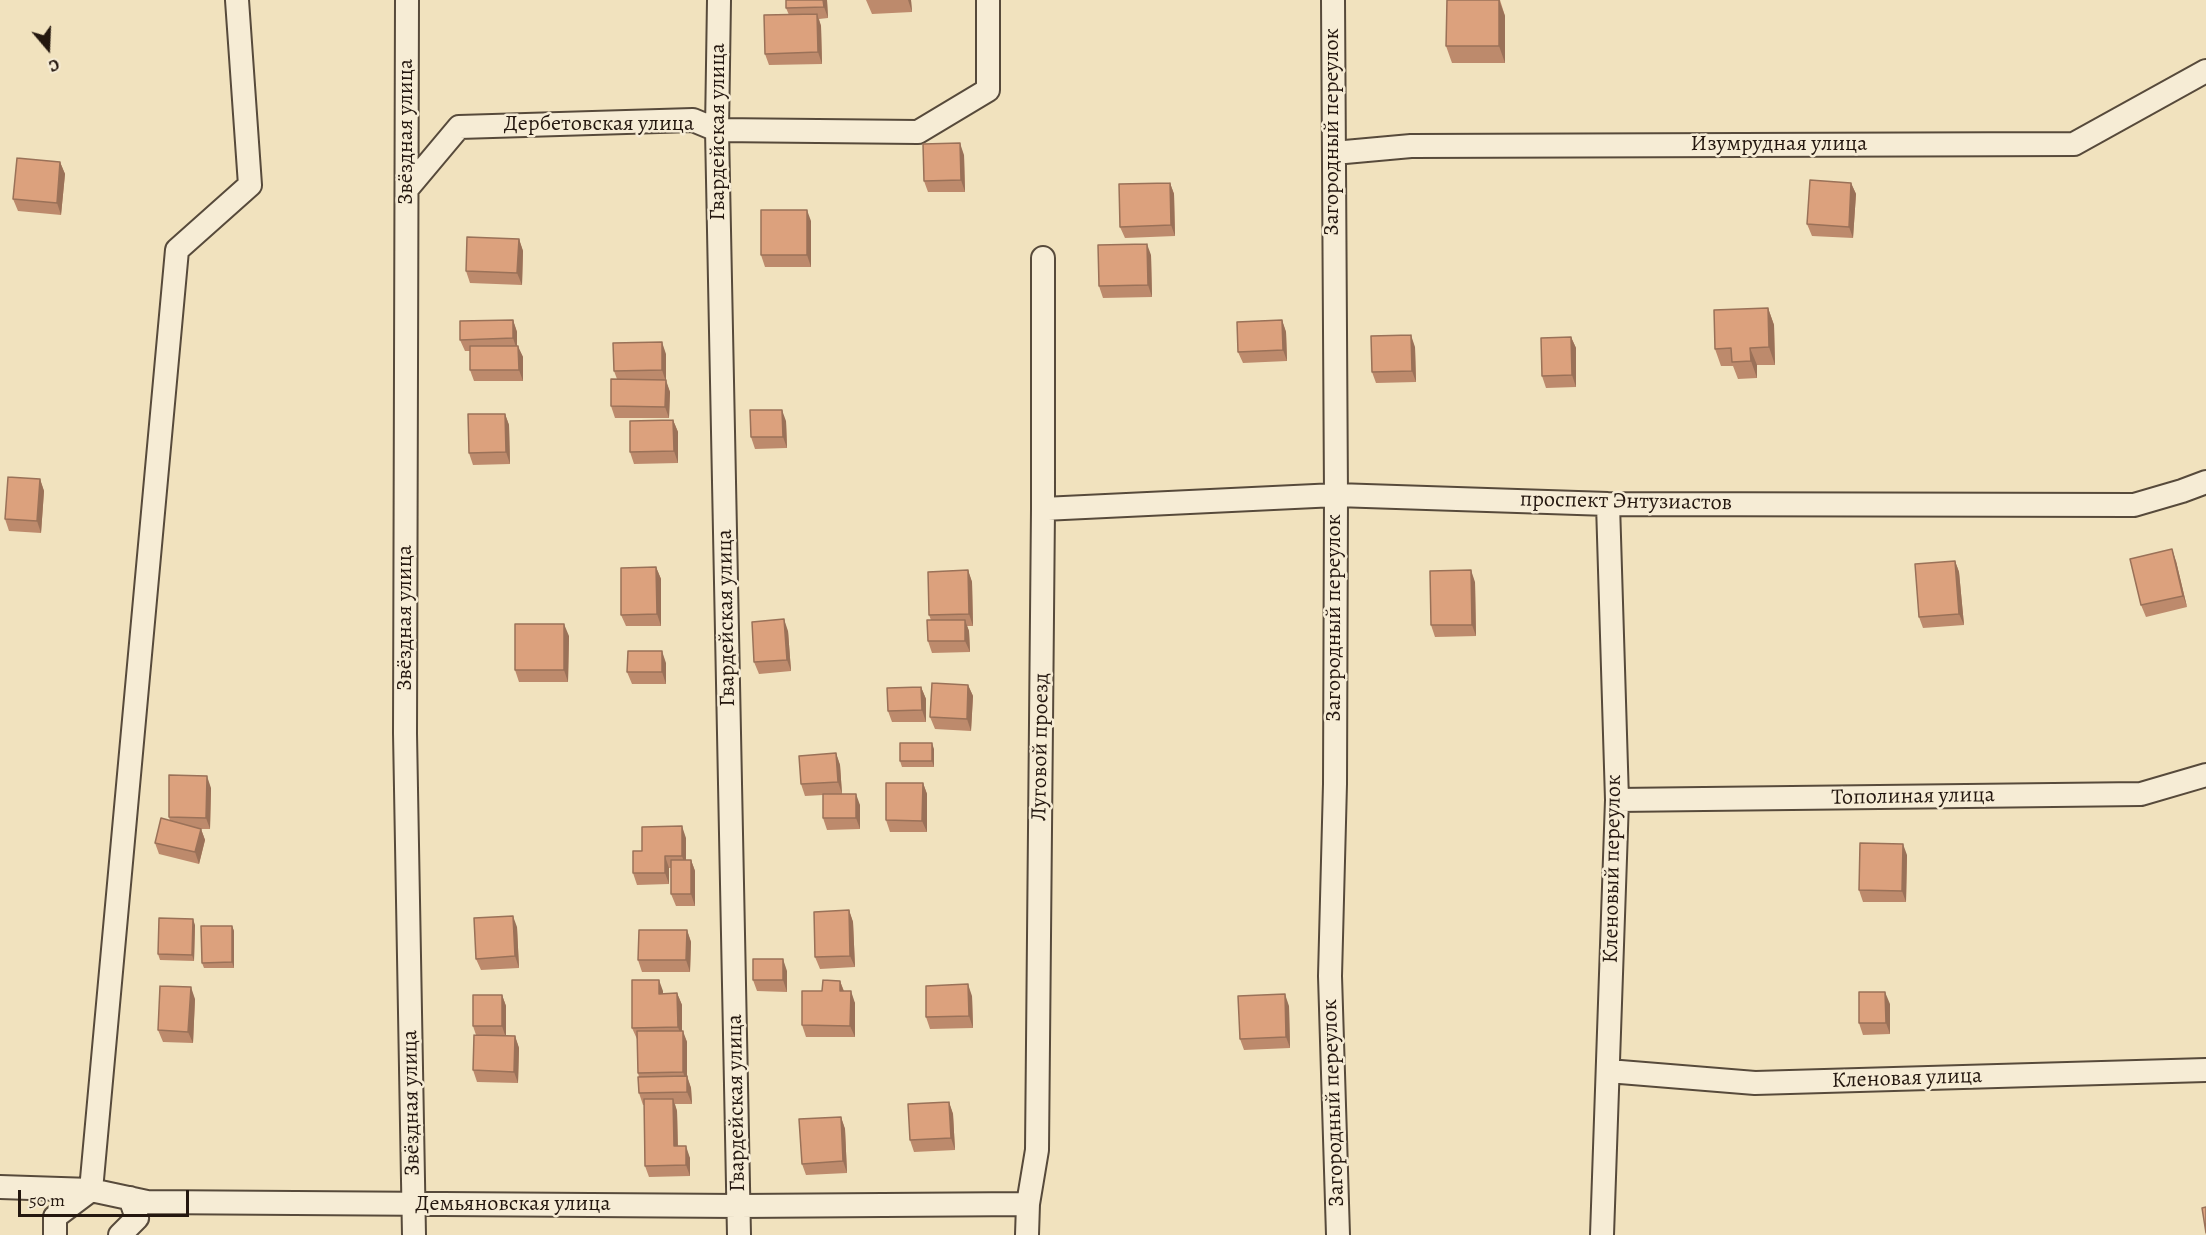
<!DOCTYPE html>
<meta charset="utf-8">
<style>
body{margin:0}
#map{position:relative;width:2206px;height:1235px;overflow:hidden;background:#f1e2be;font-family:Alegreya,serif}
canvas{display:block}
.north{position:absolute;left:18px;top:18px;width:60px;height:60px;-webkit-text-stroke:4px #f6ecd5;paint-order:stroke;rotate:161deg;font-size:16px;font-weight:700;line-height:24px;text-align:center;color:#24170f}
.north::after{content:'';display:block;margin:auto;width:21px;height:27px;background:#24170f;clip-path:polygon(50% 0,100% 100%,50% 72%,0 100%)}
.scale{position:absolute;left:18px;top:1190px;width:171px;height:27px;box-sizing:border-box;border:3px solid #24170f;border-top:0;padding-left:8px;font-size:18px;line-height:21px;white-space:nowrap;color:#24170f;-webkit-text-stroke:4px #f6ecd5;paint-order:stroke}
</style>
<div id="map">
<canvas width="2206" height="1235"></canvas>
<div class="north">С</div>
<div class="scale">50 m</div>
</div>
<script>
const context = document.querySelector('canvas').getContext('2d');
context.lineJoin = 'round';
function shape(rows) {
  const path = new Path2D();
  for (const r of rows) {
    path.moveTo(r[0], r[1]);
    for (let i = 2; i < r.length; i += 2) path.lineTo(r[i], r[i + 1]);
  }
  return path;
}
function strokePath(path, color, width, dash) {
  context.strokeStyle = color;
  context.lineWidth = width;
  context.lineCap = dash ? 'butt' : 'round';
  context.setLineDash(dash || []);
  context.stroke(path);
}
function fill(path, color) {
  context.fillStyle = color;
  context.fill(path, 'evenodd');
}
function drawText(font, color, halo, rows, align = 'center') {
  context.font = font + ' Alegreya,serif';
  context.lineWidth = 5;
  context.setLineDash([]);
  context.textBaseline = 'middle';
  context.strokeStyle = halo;
  context.fillStyle = color;
  for (const [text, x, y, turn = 0] of rows) {
    context.save();
    context.translate(x, y);
    context.rotate((+turn || 0) * Math.PI / 180);
    context.textAlign = isNaN(turn) ? turn : align;
    if (halo) context.strokeText(text, 0, 0);
    context.fillText(text, 0, 0);
    context.restore();
  }
}
const minor = shape([
 [407,0,405,733,414,1235],
 [719,0,717,130,739,1235],
 [1333,0,1336,495,1335,784,1330,976,1338,1235],
 [1334,153,1411,146,2074,144,2206,71],
 [407,189,459,127,693,120,717,130,918,132,988,90,988,0],
 [1043,509,1336,495,1608,504,2134,505,2182,491,2206,482],
 [1617,800,2141,794,2206,775],
 [1608,1071,1755,1083,2206,1070],
 [0,1187,91,1190,147,1202,739,1206,1028,1204],
 [55,1235,55,1217,91,1190,177,250,250,185,237,0],
 [120,1235,137,1218,130,1198],
 [1027,1235,1028,1204,1037,1150,1043,509,1043,258],
 [1602,1235,1617,800,1608,504]
]);
strokePath(minor, '#574a3b', 26);
strokePath(minor, '#f6ecd5', 22);
fill(shape([
 [827,0,828,18,819,19,821,26,822,64,769,65,765,54,789,15,786,8],
 [866,0,911,0,912,12,872,14],
 [1447,0,1500,0,1505,16,1505,63,1452,63,1446,46],
 [964,155,965,192,928,192,924,181],
 [60,162,65,174,61,215,18,211,13,199],
 [1170,183,1174,194,1175,236,1125,238,1120,227],
 [1851,183,1856,194,1853,238,1812,236,1807,224],
 [811,221,811,267,765,267,761,255],
 [519,239,523,251,522,285,470,283,466,271],
 [1151,255,1152,297,1103,298,1099,286],
 [1768,308,1774,325,1775,365,1757,365,1757,378,1738,379,1733,366,1721,366,1715,349],
 [513,320,517,332,517,346,523,357,523,381,474,381,470,370,470,351,465,351,460,340],
 [1282,320,1286,332,1287,361,1243,363,1238,352],
 [1571,337,1576,348,1576,387,1546,388,1542,376],
 [1415,347,1416,382,1376,383,1372,372],
 [666,354,666,382,670,392,669,418,615,418,611,406,617,379,614,371],
 [505,414,509,425,510,464,473,465,469,453],
 [673,420,678,432,678,463,634,464,630,452],
 [786,421,787,448,755,449,751,437],
 [40,479,44,491,41,533,9,531,5,519],
 [1955,561,1959,572,1964,625,1923,628,1919,617],
 [2176,561,2187,607,2146,617,2141,605],
 [656,567,661,579,661,626,626,626,621,615],
 [968,570,972,582,973,626,967,626,969,631,970,652,932,653,928,641,931,620,929,615],
 [1475,582,1476,636,1435,637,1431,625],
 [788,631,791,671,759,674,754,662],
 [569,636,568,682,519,682,515,670],
 [666,663,666,684,632,684,627,672],
 [968,685,973,696,971,731,935,729,930,717],
 [921,687,926,699,926,722,892,722,888,711],
 [934,749,934,767,902,767,900,761],
 [836,753,840,765,842,794,860,805,860,829,827,830,823,818,823,795,805,796,801,784],
 [923,783,927,794,927,832,890,832,886,820],
 [211,788,210,829,201,829,205,840,199,864,159,854,155,843,170,821,169,817],
 [686,838,686,860,691,860,695,871,695,906,676,906,671,894,671,868,669,868,669,884,637,885,633,873,642,851],
 [1907,855,1906,902,1863,902,1859,890],
 [849,910,853,922,855,967,820,969,815,957],
 [195,925,194,961,160,960,158,954],
 [232,926,234,931,234,968,204,968,202,963],
 [517,927,519,968,481,970,476,959],
 [687,930,691,942,690,972,642,972,638,960],
 [787,971,787,992,757,991,753,980],
 [840,981,844,991,855,1003,855,1037,806,1037,802,1025,822,991],
 [663,991,663,993,677,993,682,1005,682,1031,687,1042,687,1076,691,1088,692,1104,675,1104,677,1111,678,1146,690,1158,690,1176,649,1177,645,1166,644,1105,643,1105,639,1093,639,1077,638,1073,637,1039,632,1028],
 [502,995,506,1006,506,1036,515,1036,519,1048,518,1083,477,1082,473,1070,476,1035,473,1026],
 [972,996,973,1028,930,1029,926,1017],
 [195,999,193,1043,163,1042,158,1030],
 [1890,1004,1890,1034,1863,1035,1859,1023],
 [1289,1006,1290,1048,1244,1050,1240,1039],
 [949,1102,953,1114,955,1150,914,1152,910,1140],
 [841,1117,845,1129,847,1173,806,1175,802,1164]
]), '#bd8a6c');
fill(shape([
 [823,0,827,0,828,18,824,7],
 [908,0,911,0,912,12],
 [1499,0,1505,16,1505,63,1499,46],
 [817,14,821,26,822,64,818,52],
 [960,143,964,155,965,192,961,180],
 [60,162,65,174,61,215,57,203],
 [1170,183,1174,194,1175,236,1171,225],
 [1851,183,1856,194,1853,238,1849,227],
 [807,210,811,221,811,267,807,255],
 [519,239,523,251,522,285,517,273],
 [1147,244,1151,255,1152,297,1148,285],
 [1768,308,1774,325,1775,365,1769,347],
 [513,320,517,332,517,350,513,338],
 [1282,320,1286,332,1287,361,1283,350],
 [1411,335,1415,347,1416,382,1412,371],
 [1571,337,1576,348,1576,387,1572,375],
 [662,342,666,354,666,382,662,370],
 [518,346,523,357,523,381,519,370],
 [1750,348,1757,365,1757,378,1751,361],
 [666,380,670,392,669,418,665,407],
 [782,410,786,421,787,448,783,437],
 [505,414,509,425,510,464,506,452],
 [673,420,678,432,678,463,674,451],
 [40,479,44,491,41,533,37,521],
 [2172,549,2176,561,2187,607,2183,596],
 [1955,561,1959,572,1964,625,1959,614],
 [656,567,661,579,661,626,657,614],
 [968,570,972,582,973,626,969,614],
 [1471,570,1475,582,1476,636,1472,625],
 [784,619,788,631,791,671,787,660],
 [965,620,969,631,970,652,965,641],
 [564,624,569,636,568,682,564,670],
 [662,651,666,663,666,684,662,672],
 [968,685,973,696,971,731,967,719],
 [921,687,926,699,926,722,922,710],
 [932,743,934,749,934,767,932,761],
 [836,753,840,765,842,794,838,782],
 [207,776,211,788,210,829,206,818],
 [923,783,927,794,927,832,922,821],
 [856,794,860,805,860,829,856,818],
 [682,826,686,838,686,868,682,856],
 [201,829,205,840,199,864,195,852],
 [1903,844,1907,855,1906,902,1902,891],
 [665,856,669,868,669,884,665,873],
 [691,860,695,871,695,906,691,894],
 [849,910,853,922,855,967,850,956],
 [513,916,517,927,519,968,515,956],
 [193,919,195,925,194,961,192,955],
 [232,926,234,931,234,968,232,962],
 [687,930,691,942,690,972,686,960],
 [783,959,787,971,787,992,783,980],
 [659,980,663,991,663,1005,659,994],
 [840,981,844,992,840,991],
 [968,984,972,996,973,1028,969,1016],
 [191,987,195,999,193,1043,188,1032],
 [851,991,855,1003,855,1037,850,1026],
 [1885,992,1890,1004,1890,1034,1886,1023],
 [677,993,682,1005,682,1039,678,1027],
 [1285,994,1289,1006,1290,1048,1286,1037],
 [502,995,506,1006,506,1038,502,1026],
 [683,1031,687,1042,687,1076,691,1088,692,1104,687,1092,687,1084,683,1072],
 [515,1036,519,1048,518,1083,514,1072],
 [673,1099,677,1111,678,1158,674,1146],
 [949,1102,953,1114,955,1150,951,1138],
 [841,1117,845,1129,847,1173,843,1161],
 [686,1146,690,1158,690,1176,686,1165]
]), '#9a7158');
const building = shape([
 [786,0,823,0,824,7,786,8,786,0],
 [1447,0,1499,0,1499,46,1446,46,1447,0],
 [817,14,818,52,765,54,764,15,817,14],
 [960,143,961,180,924,181,923,144,960,143],
 [17,158,60,162,57,203,13,199,17,158],
 [1810,180,1851,183,1849,227,1807,224,1810,180],
 [1170,183,1171,225,1120,227,1119,184,1170,183],
 [761,210,807,210,807,255,761,255,761,210],
 [467,237,519,239,517,273,466,271,467,237],
 [1147,244,1148,285,1099,286,1098,245,1147,244],
 [1768,308,1769,347,1750,348,1751,361,1732,362,1731,348,1715,349,1714,310,1768,308],
 [513,320,513,338,460,340,460,321,513,320],
 [1282,320,1283,350,1238,352,1237,322,1282,320],
 [1411,335,1412,371,1372,372,1371,336,1411,335],
 [1571,337,1572,375,1542,376,1541,338,1571,337],
 [662,342,662,370,614,371,613,343,662,342],
 [470,346,518,346,519,370,470,370,470,346],
 [611,379,666,380,665,407,611,406,611,379],
 [750,410,782,410,783,437,751,437,750,410],
 [468,414,505,414,506,452,469,453,468,414],
 [673,420,674,451,630,452,630,421,673,420],
 [8,477,40,479,37,521,5,519,8,477],
 [2172,549,2183,596,2141,605,2130,559,2172,549],
 [1955,561,1959,614,1919,617,1915,564,1955,561],
 [656,567,657,614,621,615,621,568,656,567],
 [968,570,969,614,929,615,928,572,968,570],
 [1471,570,1472,625,1431,625,1430,571,1471,570],
 [784,619,787,660,754,662,752,622,784,619],
 [927,620,965,620,965,641,928,641,927,620],
 [515,624,564,624,564,670,515,670,515,624],
 [628,651,662,651,662,672,627,672,628,651],
 [932,683,968,685,967,719,930,717,932,683],
 [921,687,922,710,888,711,887,688,921,687],
 [900,743,932,743,932,761,900,761,900,743],
 [836,753,838,782,801,784,799,756,836,753],
 [169,775,207,776,206,818,169,817,169,775],
 [886,783,923,783,922,821,886,820,886,783],
 [823,794,856,794,856,818,823,818,823,794],
 [161,818,201,829,195,852,155,843,161,818],
 [682,826,682,856,665,856,665,873,633,873,633,851,642,851,642,827,682,826],
 [1860,843,1903,844,1902,891,1859,890,1860,843],
 [671,860,691,860,691,894,671,894,671,860],
 [849,910,850,956,815,957,814,912,849,910],
 [513,916,515,956,476,959,474,918,513,916],
 [159,918,193,919,192,955,158,954,159,918],
 [201,926,232,926,232,962,202,963,201,926],
 [639,930,687,930,686,960,638,960,639,930],
 [753,959,783,959,783,980,753,980,753,959],
 [632,980,659,980,659,994,677,993,678,1027,632,1028,632,980],
 [823,980,840,981,840,991,851,991,850,1026,802,1025,802,991,822,991,823,980],
 [968,984,969,1016,926,1017,926,986,968,984],
 [160,986,191,987,188,1032,158,1030,160,986],
 [1859,992,1885,992,1886,1023,1859,1023,1859,992],
 [1285,994,1286,1037,1240,1039,1238,996,1285,994],
 [473,995,502,995,502,1026,473,1026,473,995],
 [637,1031,683,1031,683,1072,638,1073,637,1031],
 [474,1035,515,1036,514,1072,473,1070,474,1035],
 [687,1076,687,1092,639,1093,638,1077,687,1076],
 [644,1099,673,1099,674,1146,686,1146,686,1165,645,1166,644,1099],
 [949,1102,951,1138,910,1140,908,1104,949,1102],
 [841,1117,843,1161,802,1164,799,1119,841,1117],
 [2206,1207,2206,1233,2202,1208,2206,1207]
]);
fill(building, '#dca17d');
strokePath(building, '#9a7158', 1.5);
drawText('22px', '#24170f', '#f6ecd5', [
 ["Дербетовская улица",599,125],
 ["Звёздная улица",407,132,-90],
 ["Гвардейская улица",719,132,-90],
 ["Загородный переулок",1333,132,-90],
 ["Изумрудная улица",1779,145],
 ["проспект Энтузиастов",1626,502,1],
 ["Звёздная улица",406,618,-90],
 ["Гвардейская улица",727,618,-91],
 ["Загородный переулок",1335,618,-90],
 ["Луговой проезд",1041,747,-89],
 ["Тополиная улица",1913,797,-1],
 ["Кленовый переулок",1613,869,-89],
 ["Кленовая улица",1907,1079,-2],
 ["Звёздная улица",412,1103,-91],
 ["Гвардейская улица",737,1103,-91],
 ["Загородный переулок",1334,1103,-92],
 ["Демьяновская улица",513,1205]
]);
</script>
